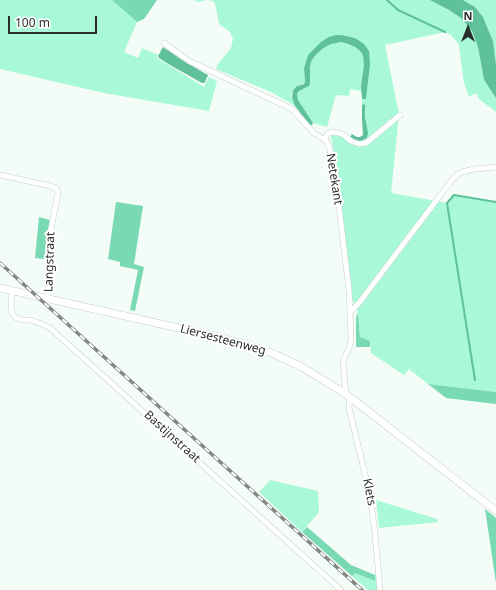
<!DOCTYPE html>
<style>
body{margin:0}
#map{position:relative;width:496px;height:590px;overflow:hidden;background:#f4fcf8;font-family:"Noto Sans",sans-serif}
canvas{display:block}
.north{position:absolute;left:448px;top:8px;width:40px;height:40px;-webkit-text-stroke:3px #fff;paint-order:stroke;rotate:0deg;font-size:11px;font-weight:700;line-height:16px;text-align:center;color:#2a2d2c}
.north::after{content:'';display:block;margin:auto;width:14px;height:18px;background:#2a2d2c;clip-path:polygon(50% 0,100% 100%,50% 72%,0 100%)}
.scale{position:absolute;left:8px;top:16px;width:89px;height:18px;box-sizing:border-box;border:2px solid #2a2d2c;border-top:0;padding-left:5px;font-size:12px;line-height:14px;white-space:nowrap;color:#2a2d2c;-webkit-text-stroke:3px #fff;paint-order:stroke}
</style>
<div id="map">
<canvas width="496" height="590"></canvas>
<div class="north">N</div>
<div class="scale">100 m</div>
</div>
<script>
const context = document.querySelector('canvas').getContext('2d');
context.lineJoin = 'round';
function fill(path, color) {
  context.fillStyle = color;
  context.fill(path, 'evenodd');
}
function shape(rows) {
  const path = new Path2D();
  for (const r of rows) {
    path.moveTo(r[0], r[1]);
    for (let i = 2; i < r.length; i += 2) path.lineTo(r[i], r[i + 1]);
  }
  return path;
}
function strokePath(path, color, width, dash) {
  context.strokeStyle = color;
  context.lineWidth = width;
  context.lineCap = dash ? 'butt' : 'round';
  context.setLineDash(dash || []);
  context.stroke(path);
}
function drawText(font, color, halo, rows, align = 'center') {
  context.font = font + ' "Noto Sans",sans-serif';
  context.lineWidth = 4;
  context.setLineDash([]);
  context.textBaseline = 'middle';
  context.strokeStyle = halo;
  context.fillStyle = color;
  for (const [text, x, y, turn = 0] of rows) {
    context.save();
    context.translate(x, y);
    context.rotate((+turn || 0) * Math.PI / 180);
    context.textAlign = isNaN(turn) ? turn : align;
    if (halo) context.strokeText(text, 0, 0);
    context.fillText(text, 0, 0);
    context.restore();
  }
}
fill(shape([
 [0,0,112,0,137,22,124,52,138,58,142,48,158,55,157,58,204,87,209,77,217,81,209,111,104,93,0,69],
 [193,0,430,0,449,10,461,18,472,31,478,47,484,80,496,98,496,112,479,99,476,93,469,97,464,83,459,46,457,42,451,35,445,32,385,45,399,114,391,193,447,203,454,195,496,202,496,392,428,384,409,369,404,375,371,353,370,341,360,337,358,312,352,298,339,188,331,136,335,134,350,137,358,141,361,141,366,140,365,105,362,105,362,99,366,98,370,65,355,38,342,35,308,55,304,68,305,82,304,83,297,86,293,90,291,96,295,106,273,93,216,69,218,64,231,48,233,39,230,32,219,24,216,7,214,2,210,0,206,0,199,2],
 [463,0,496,0,496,65,493,41,483,17,475,7],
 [341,42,355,47,360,51,364,55,364,65,361,85,362,91,350,89,349,96,336,95,327,127,313,123,298,100,297,94,299,91,305,88,310,83,310,68,311,62,314,57,322,49,331,44],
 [270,480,318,491,319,512,302,532,259,492],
 [376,500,437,519,438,522,379,528],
 [355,572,374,581,375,575,378,576,378,590,368,590,352,576]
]), '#a9f8d8');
fill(shape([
 [112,0,157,0,144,19,137,22],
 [116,202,143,206,134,264,144,267,135,311,130,310,138,270,120,266,120,262,108,259],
 [39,217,50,220,44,259,35,258],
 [358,312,360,337,370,341,370,347,356,347,356,318],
 [428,384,496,392,496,404,446,398],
 [485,509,496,518,496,583],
 [307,527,351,565,375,575,375,581,355,573,352,576,302,532]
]), '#79d9b4');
fill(shape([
 [430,0,463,0,475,7,483,17,493,41,496,65,496,98,484,80,478,47,472,31,461,18,449,10],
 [336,35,342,35,355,38,364,44,369,51,370,65,366,99,362,99,361,85,364,65,363,55,360,51,355,47,348,44,341,42,331,44,322,49,314,57,311,62,310,68,310,83,309,86,299,91,297,94,298,100,313,123,312,125,310,125,295,106,292,98,293,90,297,86,304,84,305,82,304,68,308,55,321,42,329,37],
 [163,47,185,62,208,75,205,82,204,83,202,83,170,65,159,58,158,56],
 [365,104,365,117,368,133,367,138,361,141,358,141,350,137,352,134,357,137,360,137,363,135,362,119,362,105]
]), '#5fc09c');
strokePath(shape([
 [387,0,398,10,445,32],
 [475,380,447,203,454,195,496,202]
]), '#5fc09c', 2);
const street = shape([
 [164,43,189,61,202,67,292,109,314,133,325,140,329,145,337,190,349,290,350,312,351,340,349,348,343,361,346,394],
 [325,140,327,134,332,132,339,133,344,135,351,141,359,144,366,143,400,115],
 [0,175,51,186,57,189,58,193,49,239,48,299],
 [12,291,11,305,12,313,16,318,22,320,30,320,42,324,50,328,341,590],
 [350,312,359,303,408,238,452,180,458,174,462,172,474,169,496,167],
 [350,396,349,408,370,495,375,533,380,590]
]);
const secondary = shape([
 [0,288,223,338,258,348,274,354,302,367,346,394,496,511]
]);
strokePath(street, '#c6ceca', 6);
strokePath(secondary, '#c6ceca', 8);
strokePath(street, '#fff', 5);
strokePath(secondary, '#fff', 7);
const rail = shape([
 [0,263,362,590]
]);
strokePath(rail, '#838886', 3.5);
strokePath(rail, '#fff', 2, [6]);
drawText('12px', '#2a2d2c', '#fff', [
 ["Netekant",334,179,81],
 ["Langstraat",50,262,-88],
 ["Liersesteenweg",223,340,15],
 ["Bastijnstraat",172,437,42],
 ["Klets",369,492,79]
]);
</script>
